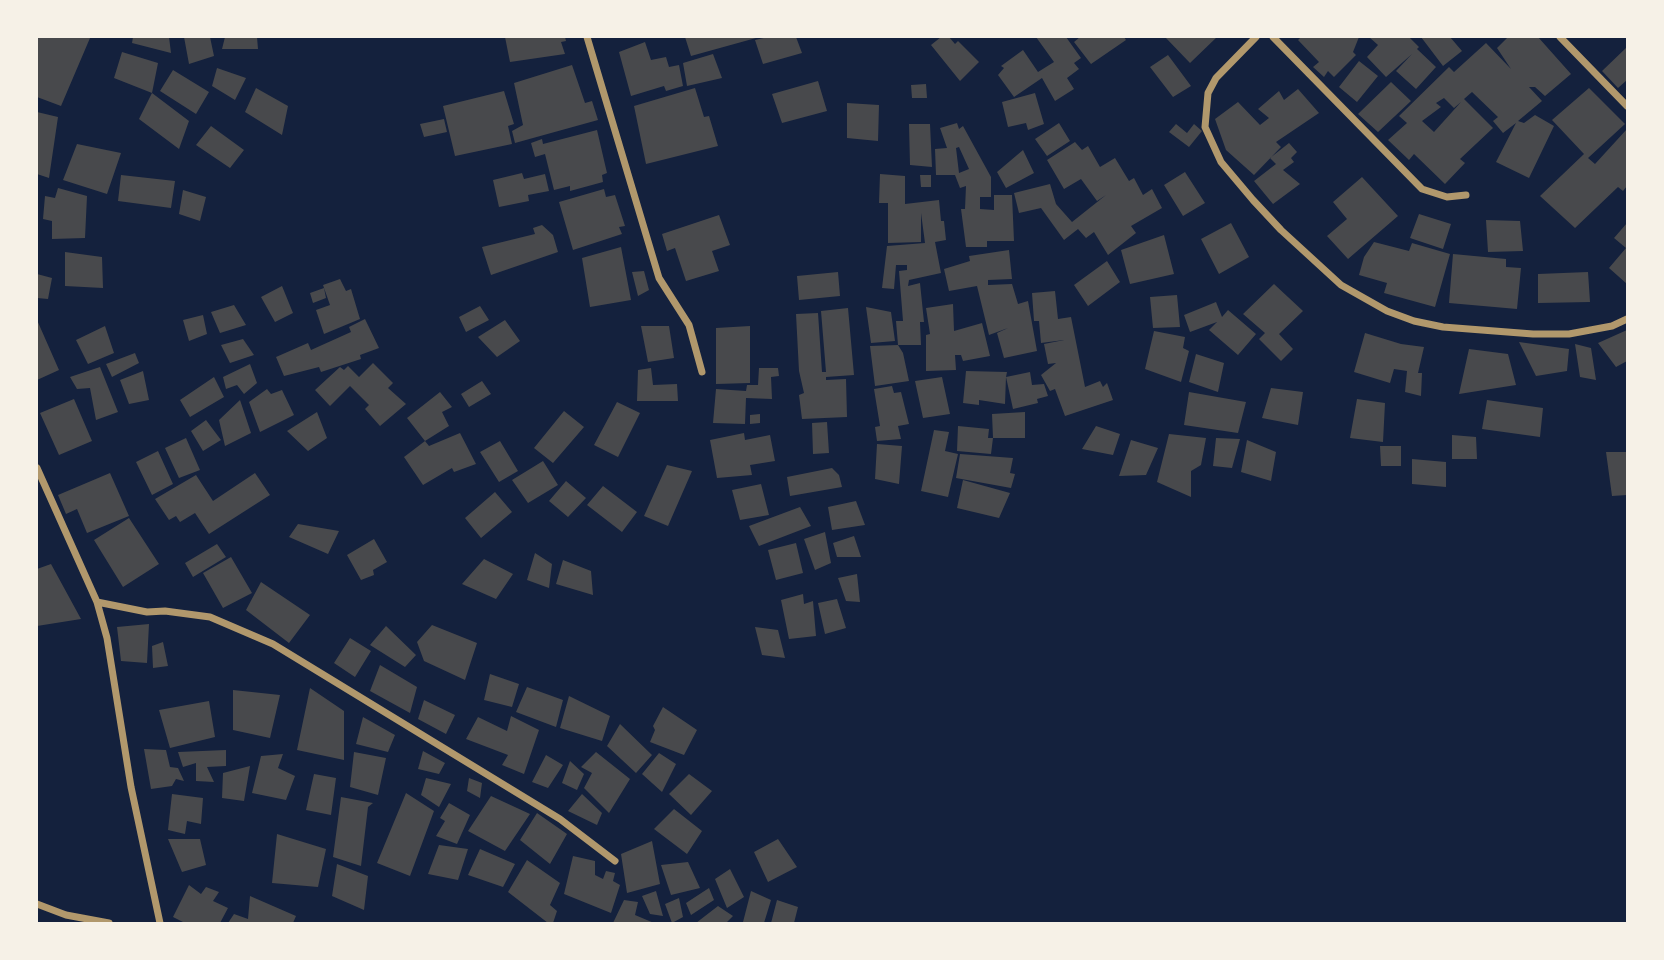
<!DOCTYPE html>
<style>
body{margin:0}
#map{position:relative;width:1664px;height:960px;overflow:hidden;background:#14213d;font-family:"Alegreya Sans",sans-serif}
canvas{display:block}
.frame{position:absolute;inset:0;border:38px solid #f6f1e7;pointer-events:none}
</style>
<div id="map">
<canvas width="1664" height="960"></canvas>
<div class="frame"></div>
</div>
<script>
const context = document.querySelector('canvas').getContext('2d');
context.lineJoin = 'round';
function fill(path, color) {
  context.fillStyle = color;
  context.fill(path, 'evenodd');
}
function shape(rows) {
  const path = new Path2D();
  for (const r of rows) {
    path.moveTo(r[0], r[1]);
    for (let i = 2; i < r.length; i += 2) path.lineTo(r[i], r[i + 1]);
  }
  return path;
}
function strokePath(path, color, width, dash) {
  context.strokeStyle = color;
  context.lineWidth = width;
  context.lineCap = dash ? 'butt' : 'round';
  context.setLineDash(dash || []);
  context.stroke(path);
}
fill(shape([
 [37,37,90,38,61,106,37,97],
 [133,37,169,37,171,53,132,43],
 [184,37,210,37,214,56,189,64],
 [225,37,257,37,258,49,222,49],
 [505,37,565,37,566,41,561,42,565,54,510,62],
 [685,37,756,37,756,38,691,56],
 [768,37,796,37,802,53,763,64,755,40],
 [941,37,949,37,955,44,958,41,979,62,960,81,931,45],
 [1036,37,1066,37,1081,58,1074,63,1079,69,1067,78,1074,89,1055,101,1042,78,1014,97,998,75,1004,68,1001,66,1023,50,1038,72,1054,62],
 [1080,37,1124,37,1126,40,1091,64,1074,42],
 [1165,37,1217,37,1190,63],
 [1301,37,1359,37,1353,52,1356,55,1334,77,1328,71,1324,77,1313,67,1319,62,1298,40],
 [1369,37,1409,37,1419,47,1417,49,1436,67,1416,89,1396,71,1412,54,1386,77,1367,57,1378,45],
 [1421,37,1450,37,1462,51,1443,66],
 [1508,37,1538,37,1571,74,1545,96,1535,87,1529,87,1542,101,1518,121,1524,123,1535,115,1554,126,1529,178,1496,162,1516,123,1503,133,1493,121,1498,117,1472,92,1464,99,1493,128,1460,159,1465,163,1445,184,1414,154,1409,160,1388,140,1407,123,1399,116,1449,67,1454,72,1486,43,1511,69,1497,48],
 [1444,98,1454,108,1461,102,1434,132,1422,121,1441,107,1436,103],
 [645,42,651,60,666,57,669,67,679,65,683,86,666,91,664,86,631,96,619,52],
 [1627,47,1627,80,1618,88,1602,71],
 [122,52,158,63,152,93,114,78],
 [713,54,722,78,687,86,683,63],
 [1168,55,1191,86,1173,97,1150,67],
 [1359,61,1378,76,1357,102,1339,87],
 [572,65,585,103,592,101,598,120,515,143,512,131,523,125,514,83],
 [217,68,246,78,235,100,212,86],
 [173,70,209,92,196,114,160,91],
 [818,81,827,111,782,123,772,94],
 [1391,82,1411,101,1378,132,1358,114],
 [926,84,927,98,912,98,911,85],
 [256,88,288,106,282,135,245,112],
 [695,88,704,117,709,116,718,146,646,164,634,106],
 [1589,88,1625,124,1588,158,1595,164,1627,129,1627,186,1623,191,1618,187,1575,228,1540,196,1584,154,1552,120],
 [1298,89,1319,113,1276,142,1281,147,1254,175,1226,150,1215,119,1238,102,1260,125,1269,118,1258,109,1279,91,1284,100],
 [504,91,514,124,508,126,512,144,455,156,443,106],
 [152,93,189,121,179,149,139,119],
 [1035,93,1044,124,1028,130,1026,123,1008,127,1002,102],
 [847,103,879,105,878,141,847,138],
 [37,112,58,117,49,178,37,174],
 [444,119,447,132,424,137,420,124],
 [957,123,959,129,963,126,991,177,991,197,980,197,980,209,994,210,994,195,1012,195,1014,241,987,241,987,247,966,247,961,209,965,209,966,186,960,188,955,175,936,175,935,149,947,148,940,128],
 [959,147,969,169,959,173,956,148],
 [1059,123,1070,141,1047,156,1035,139],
 [909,124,930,124,932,167,910,165],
 [1176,124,1187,133,1194,124,1202,131,1189,147,1169,132],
 [211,126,244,150,230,168,196,145],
 [597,130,607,173,602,175,603,182,570,191,570,186,554,190,545,154,535,157,531,143,542,139,543,144],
 [1075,142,1082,150,1088,146,1100,167,1115,158,1129,181,1134,178,1143,195,1152,189,1162,208,1131,226,1136,233,1108,255,1094,232,1086,238,1078,229,1064,240,1041,208,1019,213,1014,193,1050,184,1056,204,1072,222,1106,195,1097,201,1081,179,1064,189,1047,160],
 [1289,143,1297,152,1291,158,1294,162,1283,170,1300,184,1273,204,1254,181,1276,164,1270,158],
 [77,144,121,153,107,194,63,180],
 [1023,150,1034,173,1006,188,997,172],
 [1185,172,1205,203,1183,216,1164,185],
 [522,173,524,179,545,174,549,191,528,195,529,201,499,207,493,180],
 [880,174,905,176,905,204,939,200,941,221,944,221,946,240,935,242,941,273,909,280,908,286,920,283,924,322,920,322,921,345,898,345,896,321,903,321,899,271,907,270,907,265,896,265,894,289,882,288,887,246,925,243,921,213,921,242,888,243,888,203,879,203],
 [121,175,175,181,171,208,118,201],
 [920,175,931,175,931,187,921,187],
 [1362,177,1398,216,1348,259,1327,236,1347,219,1333,202],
 [58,188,87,196,85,238,52,239,52,221,43,219,45,196,55,198],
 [604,189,606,197,615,195,625,226,619,227,622,234,573,250,559,202],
 [183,190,206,197,200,221,179,214],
 [1419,214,1451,224,1443,249,1410,238],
 [719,215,730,245,712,251,719,271,686,281,675,248,667,251,662,234],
 [1486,220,1520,221,1523,251,1488,252],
 [1231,223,1249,257,1219,274,1201,239],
 [1627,223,1627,284,1609,268,1626,248,1614,238],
 [542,225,553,235,558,252,491,275,482,247,535,234,533,228],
 [1164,235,1174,274,1130,284,1121,250],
 [1374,242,1409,251,1412,243,1450,254,1435,307,1384,293,1387,283,1359,275,1364,257],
 [621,247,631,300,590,307,582,258],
 [1009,250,1012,279,988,280,988,285,1012,284,1018,304,1028,301,1037,351,1004,358,997,333,1008,328,989,335,977,286,949,291,944,269,970,261,969,256],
 [65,252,102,257,103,288,65,286],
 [1453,254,1506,259,1506,267,1521,268,1517,309,1449,303],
 [1107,261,1120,282,1088,306,1074,285],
 [644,271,649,290,638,296,632,272],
 [838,272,840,296,799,300,797,276],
 [1588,272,1590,302,1538,303,1538,274],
 [37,274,52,278,48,299,37,298],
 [340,279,346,291,351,289,360,319,324,334,316,310,330,305,323,285],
 [1274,284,1303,311,1279,334,1293,349,1281,361,1259,339,1265,333,1243,314],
 [282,286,293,313,275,322,261,297],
 [324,288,326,298,313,303,310,293],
 [1055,291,1058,319,1071,317,1085,387,1100,381,1103,387,1107,383,1113,400,1065,416,1055,389,1050,391,1041,375,1056,363,1048,364,1044,344,1064,340,1041,343,1039,321,1034,321,1032,293],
 [1177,295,1180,327,1153,328,1150,297],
 [1216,302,1222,317,1228,310,1256,334,1238,355,1209,330,1217,322,1190,332,1184,315],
 [953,304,954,331,982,323,990,356,963,361,961,355,955,355,956,370,926,371,926,335,930,334,926,308],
 [234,305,246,325,220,333,211,312],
 [480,306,489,320,466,332,459,317],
 [866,307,891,312,895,341,871,343],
 [848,308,854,375,826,377,826,380,846,379,847,417,802,419,799,395,804,393,799,371,796,314,818,313,822,372,826,372,821,311],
 [203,315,207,334,189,341,183,320],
 [365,319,379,348,360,355,361,359,321,372,319,367,284,376,276,357,308,343,311,350,351,332,349,327],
 [37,320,59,370,37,380],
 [505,320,520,341,497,357,478,337],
 [105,326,114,353,88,364,76,340],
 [641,326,669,326,674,358,648,362],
 [750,326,750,383,716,384,716,328],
 [1627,330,1627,361,1616,367,1598,343],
 [1154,331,1185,337,1183,348,1189,351,1181,382,1145,369],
 [1365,333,1401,344,1424,347,1418,373,1422,373,1421,396,1405,392,1407,371,1394,369,1390,383,1354,372],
 [243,339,254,355,230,363,221,345],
 [1519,342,1569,349,1567,371,1536,376],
 [1575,344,1591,348,1596,380,1580,377],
 [898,345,903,353,909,381,875,386,870,346],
 [1469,349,1508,354,1516,385,1459,394],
 [135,353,139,363,112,377,106,364],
 [1196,354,1224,363,1218,392,1189,382],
 [373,363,393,383,388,388,406,404,380,426,365,409,369,405,350,386,330,406,315,390,340,367,344,370,348,366,359,377],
 [250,364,257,383,244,394,237,385,226,389,223,377],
 [100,367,118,412,96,420,90,388,77,389,70,377],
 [651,368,653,385,677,384,678,401,637,401,638,370],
 [759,368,778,368,779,376,771,377,772,399,746,398,745,424,713,423,716,389,746,391,747,385,758,385],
 [143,371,149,400,129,404,120,380],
 [966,371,1007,372,1006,377,1030,372,1032,385,1044,384,1048,396,1037,399,1038,403,1013,409,1006,377,1005,404,979,400,979,405,963,403],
 [214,377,224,397,190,417,180,400],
 [942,377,950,414,923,418,915,381],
 [482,381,491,394,469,407,461,394],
 [892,386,894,393,901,392,909,424,898,426,901,439,877,441,875,427,880,426,874,389],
 [1271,388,1303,392,1298,425,1262,418],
 [267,389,271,394,282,390,294,415,260,432,249,402],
 [440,392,452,407,442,412,449,426,425,441,407,418],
 [1189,392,1246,402,1238,433,1184,425],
 [74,399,92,441,59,455,40,413],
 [1357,399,1385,403,1383,442,1350,438],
 [240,400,251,433,225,446,219,420],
 [1487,400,1543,408,1540,437,1482,429],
 [617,402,640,413,618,457,594,445],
 [564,411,584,427,553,463,534,448],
 [317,412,327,438,308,451,287,431],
 [1025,412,1025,438,993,438,992,414],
 [760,414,760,423,750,424,750,415],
 [206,420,221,440,203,451,191,431],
 [827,422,829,453,813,454,812,423],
 [958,426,989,429,988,438,993,438,991,454,957,451],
 [1096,426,1120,434,1113,455,1082,449],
 [934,430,949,432,945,451,958,454,948,497,921,491],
 [460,433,476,464,454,472,452,468,423,485,404,457,425,441,429,446],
 [744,433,745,440,770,435,775,461,750,465,752,475,717,478,710,440],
 [1169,434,1206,438,1201,465,1191,471,1191,497,1157,482],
 [1452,435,1476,437,1477,459,1452,459],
 [186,438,200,470,179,478,165,448],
 [1216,438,1240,439,1232,468,1213,466],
 [1131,440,1158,448,1146,475,1119,476],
 [1247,440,1276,452,1271,481,1241,472],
 [500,441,518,471,499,482,480,452],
 [877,444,902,446,899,484,875,479],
 [1380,446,1401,446,1401,466,1381,466],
 [158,451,173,484,152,495,136,462],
 [1606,452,1627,452,1627,495,1612,496],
 [960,454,1013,458,1010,473,1015,474,1011,488,956,478],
 [1412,459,1446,462,1446,487,1412,484],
 [543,461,558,485,528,503,512,480],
 [667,465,692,471,668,526,644,516],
 [832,468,839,475,842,487,790,496,787,477],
 [110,473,129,516,87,533,77,509,66,514,58,495],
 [255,473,270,495,209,534,195,513,180,522,176,516,169,520,155,499,196,475,213,501],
 [963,480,1010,493,999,518,957,508],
 [566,481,586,498,568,517,549,501],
 [761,484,769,515,740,520,732,490],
 [603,486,637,512,622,532,587,505],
 [495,492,512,512,481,538,465,518],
 [856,501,865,525,832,530,828,507],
 [800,507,811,526,759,546,749,526],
 [129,518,159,564,123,587,94,540],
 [298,524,339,531,328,554,289,537],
 [825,532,831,563,815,570,804,539],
 [854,536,861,557,837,557,833,543],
 [374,539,387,562,373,570,374,575,361,580,347,555],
 [796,543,803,573,776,580,768,550],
 [217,544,226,557,193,577,185,563],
 [535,553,552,564,549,588,527,580],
 [231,557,252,593,223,608,203,573],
 [484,559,513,574,496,599,462,584],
 [563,560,591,571,593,595,556,584],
 [51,564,81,619,37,626,37,569],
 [857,574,860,602,846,601,838,578],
 [261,582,310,615,289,643,246,610],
 [803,594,804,604,813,601,816,636,789,639,781,600],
 [837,599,846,628,825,634,818,603],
 [149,624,147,663,121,661,117,627],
 [432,625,477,643,465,680,424,661,417,642],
 [386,626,416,655,405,667,370,645],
 [755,627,778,630,785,658,762,655],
 [350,638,371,651,355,677,334,663],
 [163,642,168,666,153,668,152,646],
 [380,665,417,687,410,713,370,691],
 [490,674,519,684,512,707,484,700],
 [527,687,563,700,556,727,516,712],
 [310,688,344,711,344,760,297,750],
 [233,690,280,695,270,738,233,730],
 [569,696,610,716,602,741,560,728],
 [424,700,455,715,446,734,418,719],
 [209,701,215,737,170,748,159,710],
 [663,707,697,730,684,755,650,742,655,730,653,726],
 [511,716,539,730,524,774,502,765,508,755,466,739,478,717,507,731],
 [363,717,395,735,388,752,356,744],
 [620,724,652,755,636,773,607,746],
 [144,749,166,750,170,767,178,768,184,781,176,779,172,786,151,789],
 [226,750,226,766,207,767,214,782,196,781,196,763,183,767,178,752],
 [423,751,445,763,439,774,418,769],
 [354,752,386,758,378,795,350,787],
 [596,752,630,779,609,813,584,788,592,773,581,767],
 [659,753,676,764,662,792,642,774],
 [283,754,278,768,295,776,286,800,252,793,261,756],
 [546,755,563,765,548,788,532,782],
 [570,761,584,774,577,790,562,783],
 [250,766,244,801,222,798,223,773],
 [314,774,336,778,331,815,306,810],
 [689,774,712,791,691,815,669,794],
 [426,778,451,784,439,807,421,795],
 [469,778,482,783,480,798,467,791],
 [406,793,434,811,410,876,377,863],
 [172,794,203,798,201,824,187,821,185,834,168,830],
 [582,794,602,813,597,825,568,811],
 [491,796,530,814,505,851,468,831],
 [341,797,373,803,368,807,361,866,333,857],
 [449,803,470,815,457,844,436,836,445,821,440,818],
 [674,809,702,831,687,854,654,829],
 [537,813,567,834,550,864,520,840],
 [277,834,326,849,318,887,272,883],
 [168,839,200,839,206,865,182,872],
 [778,839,797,867,768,882,754,852],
 [652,841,660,884,627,893,621,854],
 [439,845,468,849,458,880,428,874],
 [480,849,515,864,503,887,468,875],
 [573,856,595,861,595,875,603,879,606,871,615,873,613,881,620,885,611,913,564,894],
 [527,860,560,883,550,905,557,911,553,923,548,923,508,892],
 [688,862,700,888,671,895,661,865],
 [337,864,368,876,364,910,332,896],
 [730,869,744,897,727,908,715,879],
 [189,885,201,894,206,887,219,892,213,901,228,908,220,923,185,923,173,917],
 [709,888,714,900,691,915,686,903],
 [656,891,663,916,650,914,642,896],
 [751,891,771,900,764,923,743,922],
 [250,896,296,916,293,923,228,923,234,914,248,919],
 [679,898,683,917,672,923,665,904],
 [624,900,638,902,635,915,654,923,613,923],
 [777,900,798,907,794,923,771,923],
 [718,906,733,916,726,923,696,923]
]), '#48494c');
strokePath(shape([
 [587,37,659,278,689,325,702,372],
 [1256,37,1216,78,1208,93,1205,127,1221,162,1253,200,1281,230,1341,285,1387,311,1414,321,1443,327,1533,334,1569,334,1612,326,1627,319],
 [1273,37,1422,189,1447,197,1466,195],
 [1560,37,1627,106],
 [37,468,97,602,107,638,131,787,160,923],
 [97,602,147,612,165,611,210,617,273,644,560,819,615,861],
 [37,904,66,915,109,923]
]), '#b1986c', 7);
</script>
